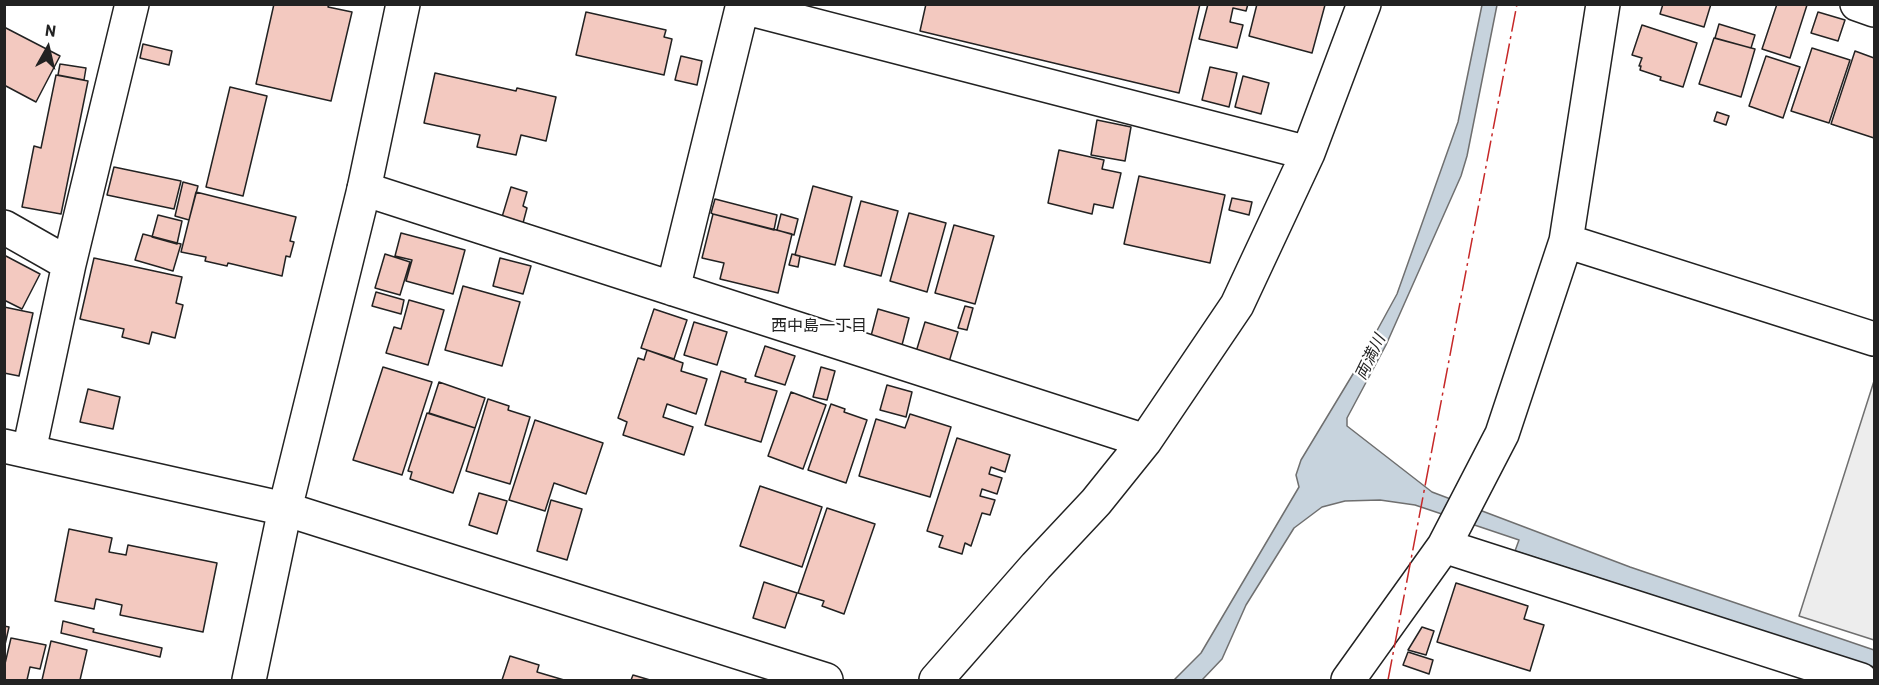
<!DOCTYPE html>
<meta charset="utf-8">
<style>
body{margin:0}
#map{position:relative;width:1879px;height:685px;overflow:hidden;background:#fff;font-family:Barlow,sans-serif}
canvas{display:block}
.frame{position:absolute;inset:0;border:6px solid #222;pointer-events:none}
.north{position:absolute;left:18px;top:18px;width:60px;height:60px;-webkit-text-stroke:4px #fff;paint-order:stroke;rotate:8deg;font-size:16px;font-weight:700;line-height:24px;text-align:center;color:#222}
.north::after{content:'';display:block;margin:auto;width:21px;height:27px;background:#222;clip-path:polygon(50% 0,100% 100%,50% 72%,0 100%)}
</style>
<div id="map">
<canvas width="1879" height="685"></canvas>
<div class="frame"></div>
<div class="north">N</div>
</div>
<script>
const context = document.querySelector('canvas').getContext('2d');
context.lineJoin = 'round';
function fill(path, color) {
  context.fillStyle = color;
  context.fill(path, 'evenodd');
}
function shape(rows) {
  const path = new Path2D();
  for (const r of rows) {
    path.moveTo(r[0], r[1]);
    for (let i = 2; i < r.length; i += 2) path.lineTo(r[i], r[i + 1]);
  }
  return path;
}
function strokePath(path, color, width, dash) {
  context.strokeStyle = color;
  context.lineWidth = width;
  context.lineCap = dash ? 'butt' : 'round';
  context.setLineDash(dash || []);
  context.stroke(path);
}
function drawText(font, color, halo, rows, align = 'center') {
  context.font = font + ' Barlow,"Noto Sans JP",sans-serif';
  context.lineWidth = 4.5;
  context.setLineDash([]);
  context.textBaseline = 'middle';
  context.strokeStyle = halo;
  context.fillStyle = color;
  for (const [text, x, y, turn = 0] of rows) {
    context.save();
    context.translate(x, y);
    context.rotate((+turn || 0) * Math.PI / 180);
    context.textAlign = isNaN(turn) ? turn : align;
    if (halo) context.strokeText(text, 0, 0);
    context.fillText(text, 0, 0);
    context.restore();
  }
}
const parking = shape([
 [1874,381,1874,640,1799,616,1874,381]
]);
fill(parking, '#ededed');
strokePath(parking, '#6f6f6f', 1.5);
const water = shape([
 [1482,5,1497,5,1467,156,1461,176,1386,345,1347,418,1347,426,1432,492,1630,567,1874,650,1874,667,1515,551,1519,540,1415,505,1380,500,1345,501,1322,507,1294,528,1246,605,1222,659,1202,680,1174,680,1201,653,1299,487,1296,475,1301,460,1356,369,1397,294,1458,122,1482,5]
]);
fill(water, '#c7d3dd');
strokePath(water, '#6f6f6f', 1.5);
const building = shape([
 [274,4,329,4,328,7,352,12,331,101,256,84,274,4],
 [926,4,1200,4,1179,93,920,31,926,4],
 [1208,4,1248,4,1246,11,1233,8,1230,22,1243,25,1237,48,1199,39,1208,4],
 [1257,4,1325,5,1312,53,1249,36,1257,4],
 [1663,4,1711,4,1704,27,1660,14,1663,4],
 [1777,4,1807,5,1790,58,1762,49,1777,4],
 [586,12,666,30,664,37,672,39,664,75,576,55,586,12],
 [1818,12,1845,20,1838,41,1811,33,1818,12],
 [1719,24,1755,35,1751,48,1715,38,1719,24],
 [1642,25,1697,43,1683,87,1660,80,1661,77,1640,70,1641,66,1639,66,1642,58,1632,55,1642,25],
 [4,27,60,56,36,102,4,85,4,27],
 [1714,38,1755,49,1741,97,1699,84,1714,38],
 [143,44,172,51,169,65,140,58,143,44],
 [1812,48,1850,60,1829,123,1791,111,1812,48],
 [1855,51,1874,58,1874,138,1831,124,1855,51],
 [681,56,702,61,697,85,675,80,681,56],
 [1766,56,1800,67,1783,118,1749,106,1766,56],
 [60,64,86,68,84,80,58,75,60,64],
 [1210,67,1237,73,1229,107,1202,100,1210,67],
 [435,73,516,91,517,88,556,97,546,141,521,135,516,155,477,147,480,135,424,123,435,73],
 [56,75,88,81,61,214,22,207,34,146,41,148,56,75],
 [1243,76,1269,83,1261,114,1235,107,1243,76],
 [230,87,267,96,243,196,206,187,230,87],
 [1717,112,1729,116,1726,125,1714,121,1717,112],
 [1097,120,1131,127,1125,161,1091,155,1097,120],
 [1059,150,1104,160,1102,169,1121,173,1113,208,1094,204,1092,214,1048,203,1059,150],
 [114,167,181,181,174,209,107,195,114,167],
 [1139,176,1225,195,1210,263,1124,244,1139,176],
 [183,182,198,186,189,220,175,216,183,182],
 [813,186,852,197,835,265,795,255,813,186],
 [511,187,527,192,523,206,527,208,523,223,502,217,511,187],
 [196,192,296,217,290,241,294,242,290,257,286,256,282,276,228,263,227,266,205,261,206,257,181,252,196,192],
 [1232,198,1252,202,1249,215,1229,210,1232,198],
 [715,199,777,215,774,230,713,214,711,213,715,199],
 [861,201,898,211,881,276,844,266,861,201],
 [909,213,946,223,927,292,890,281,909,213],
 [713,214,792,234,778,293,720,279,724,263,702,258,713,214],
 [781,214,798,219,794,235,777,230,781,214],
 [158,215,182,221,177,244,152,237,158,215],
 [954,225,994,236,975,304,935,293,954,225],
 [401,233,465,250,453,294,406,281,412,260,395,256,401,233],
 [143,234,181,244,173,271,135,260,143,234],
 [385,254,410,262,400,295,375,288,385,254],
 [792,254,800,256,798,267,789,265,792,254],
 [4,255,40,274,22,309,4,300,4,255],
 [94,258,182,277,176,303,183,305,175,338,152,332,149,344,122,337,124,329,80,319,94,258],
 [500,258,531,266,523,294,493,286,500,258],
 [463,286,520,302,502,366,445,350,463,286],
 [376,292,404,300,401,314,372,306,376,292],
 [409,300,444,310,428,365,386,353,394,327,401,329,409,300],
 [965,306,973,308,967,330,958,328,965,306],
 [4,307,33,313,19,376,4,373,4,307],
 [654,309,687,320,674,359,641,348,654,309],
 [878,309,909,318,902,345,871,336,878,309],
 [694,322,727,332,717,365,684,355,694,322],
 [925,322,958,332,949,362,916,352,925,322],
 [765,346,795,356,785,385,755,376,765,346],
 [647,350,683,363,681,371,707,379,696,414,667,404,663,417,693,427,684,455,623,435,627,422,618,418,638,358,644,360,647,350],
 [383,367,432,382,402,475,353,460,383,367],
 [821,367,835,371,827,400,813,397,821,367],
 [721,371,746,379,745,382,777,391,761,442,705,425,721,371],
 [439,382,485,398,475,428,429,413,439,382],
 [887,385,912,392,906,417,880,410,887,385],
 [88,389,120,397,113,429,80,422,88,389],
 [791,392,826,405,803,469,768,456,791,392],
 [488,399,509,406,508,410,530,417,510,484,466,471,488,399],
 [831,404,845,409,844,412,867,420,846,483,808,470,831,404],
 [427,413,475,428,453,493,410,479,412,472,408,471,427,413],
 [910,414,951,427,930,497,859,476,876,419,905,428,910,414],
 [535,420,603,443,586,494,554,483,545,511,509,500,535,420],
 [957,438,1010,455,1005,472,991,467,989,474,1002,478,997,494,982,489,980,496,995,500,990,515,982,513,971,546,965,543,962,554,939,547,943,536,927,531,957,438],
 [760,486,822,507,802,567,740,546,760,486],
 [479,493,507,501,497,534,469,525,479,493],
 [551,500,582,509,567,560,537,551,551,500],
 [827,508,875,524,844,614,822,606,824,601,798,593,827,508],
 [69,529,112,538,109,552,126,555,128,545,217,563,203,632,120,615,122,605,96,599,94,609,55,601,69,529],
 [764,582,797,593,785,628,753,618,764,582],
 [1456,583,1528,606,1524,619,1544,625,1530,671,1437,642,1456,583],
 [63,621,94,629,93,632,162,648,160,657,61,633,63,621],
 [4,626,9,627,4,649,4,626],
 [1422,627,1434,631,1426,655,1408,650,1422,627],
 [11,638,46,645,40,669,30,667,27,680,4,680,4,668,11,638],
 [51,641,87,650,80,680,42,680,51,641],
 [1408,652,1433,660,1429,674,1403,665,1408,652],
 [510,656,539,665,537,672,564,680,502,680,510,656],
 [633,675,650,680,631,680,633,675]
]);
fill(building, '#f3c9c0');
strokePath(building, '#222', 1.5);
const street = shape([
 [1857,4,1874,10],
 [743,7,1308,153],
 [364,189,1145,441],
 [4,227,69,264],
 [1566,241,1874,339],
 [673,289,743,4],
 [29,451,69,264,132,4],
 [1444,546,1861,680],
 [936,680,1036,566,1096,502,1145,441,1237,305,1308,153,1364,4],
 [1348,680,1444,546,1502,434,1566,241,1603,4]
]);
const secondary = shape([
 [4,446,285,509,826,680],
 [249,680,285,509,364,189,403,4]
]);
strokePath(street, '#222', 36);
strokePath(secondary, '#222', 36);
strokePath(street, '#fff', 33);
strokePath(secondary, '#fff', 33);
strokePath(shape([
 [1388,680,1517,4]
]), '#c62828', 1.5, [21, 4.5, 3, 4.5]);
drawText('16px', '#222', '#fff', [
 ["西中島一丁目",819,326]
]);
drawText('italic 16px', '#222', '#fff', [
 ["両満川",1370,357,-64]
]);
</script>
